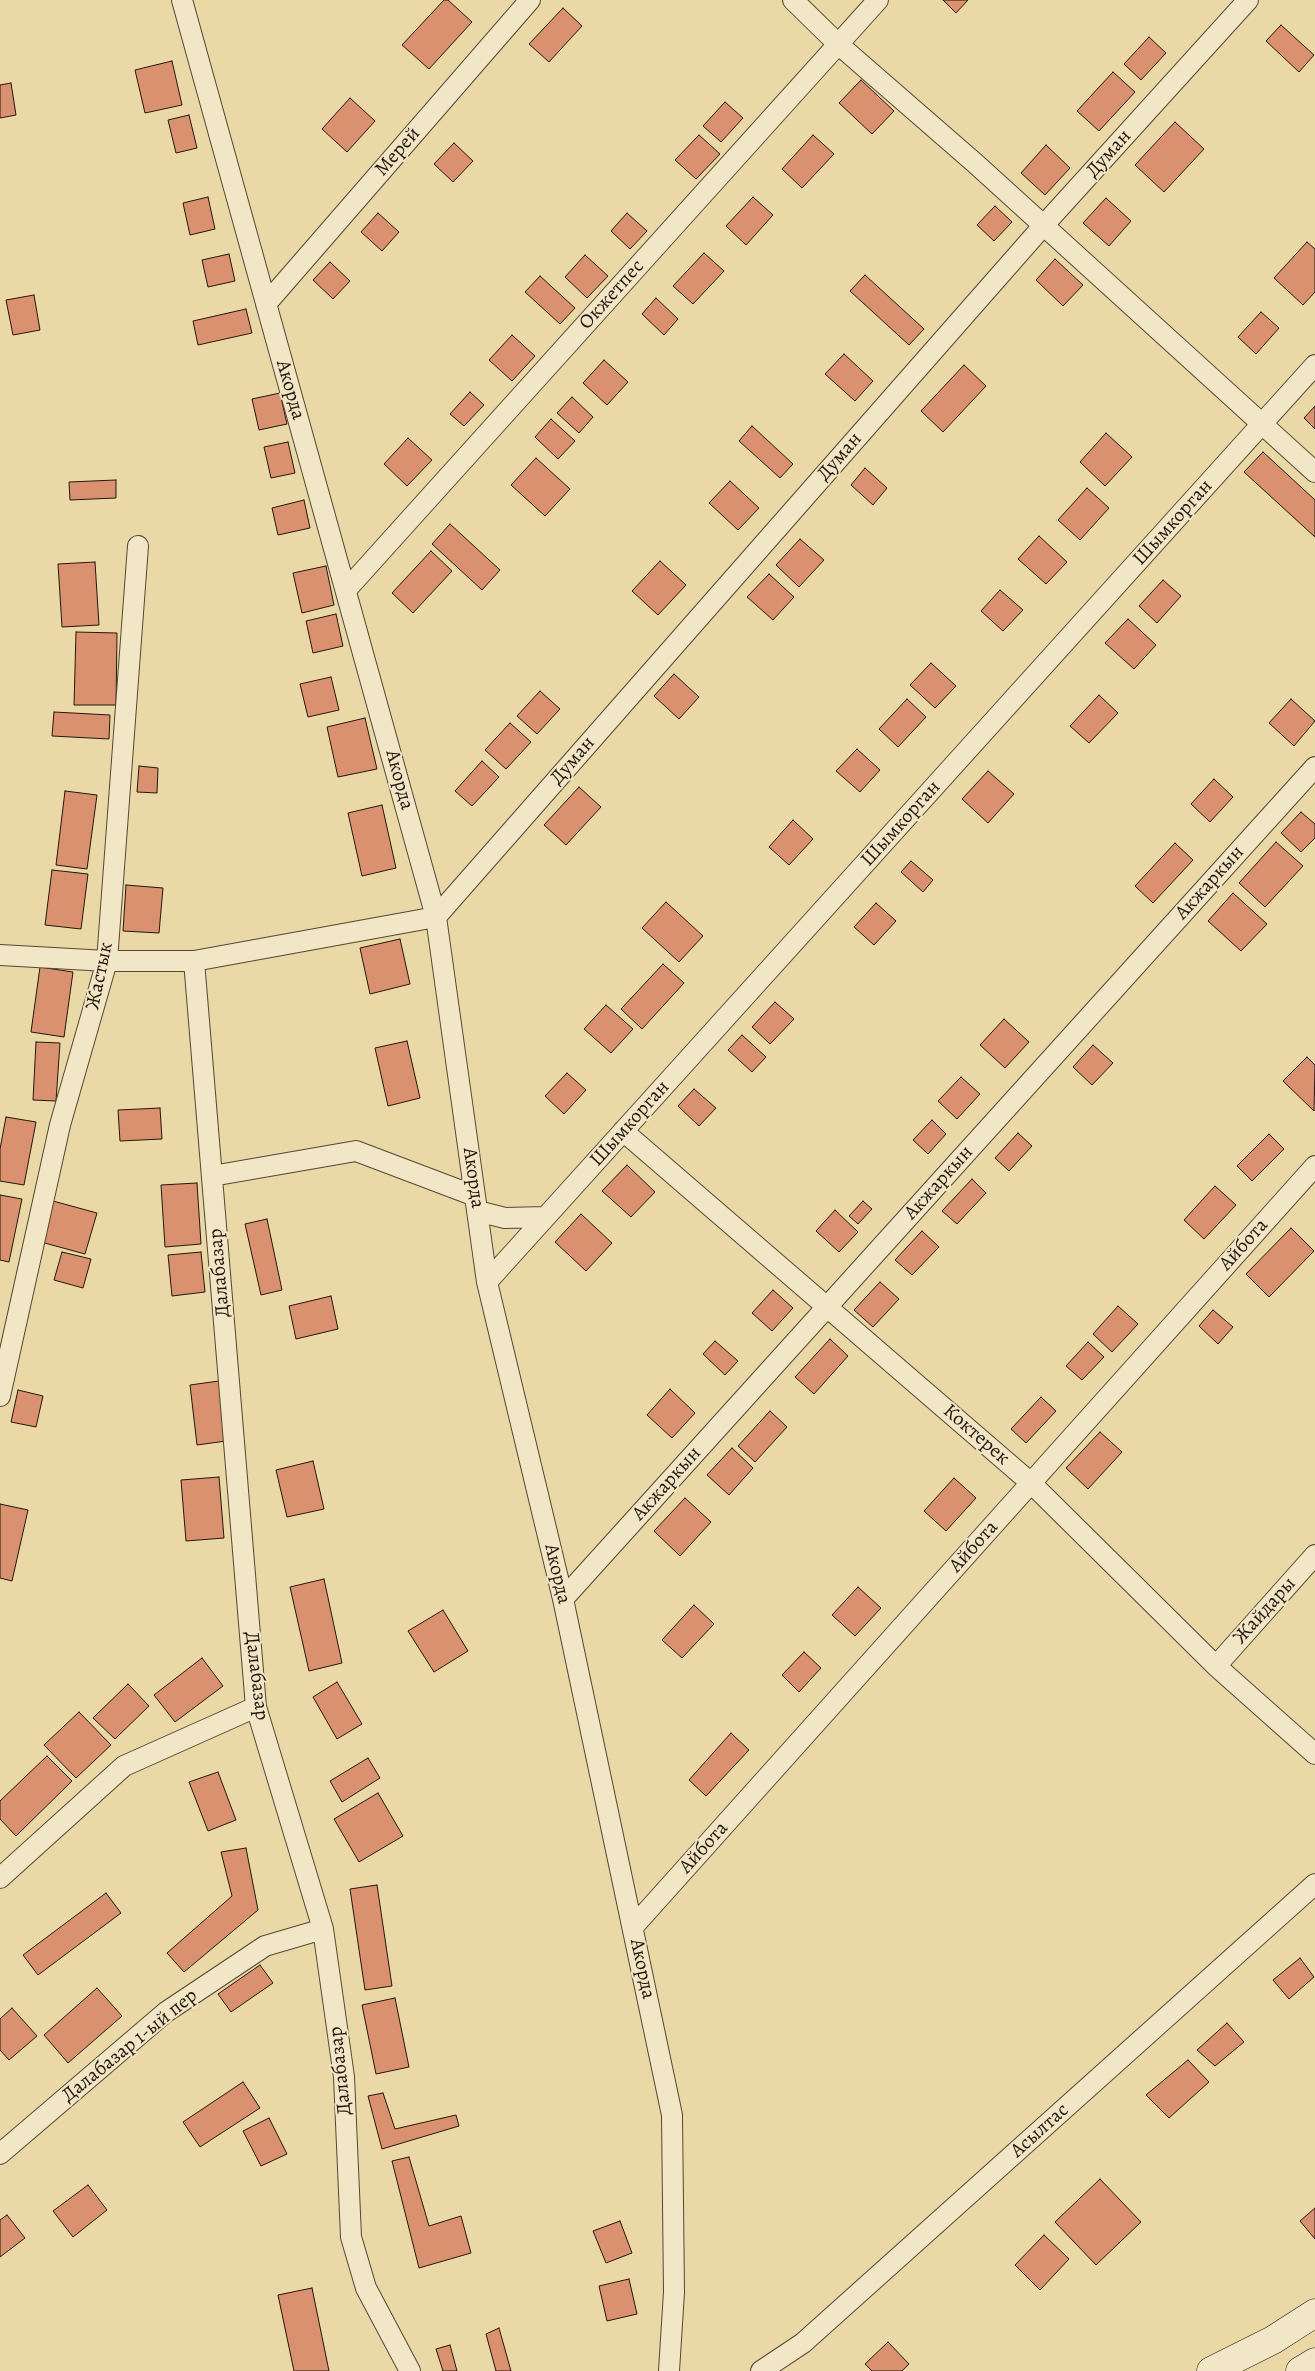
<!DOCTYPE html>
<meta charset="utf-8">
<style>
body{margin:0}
canvas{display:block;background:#ead9a7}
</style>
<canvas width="1315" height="2371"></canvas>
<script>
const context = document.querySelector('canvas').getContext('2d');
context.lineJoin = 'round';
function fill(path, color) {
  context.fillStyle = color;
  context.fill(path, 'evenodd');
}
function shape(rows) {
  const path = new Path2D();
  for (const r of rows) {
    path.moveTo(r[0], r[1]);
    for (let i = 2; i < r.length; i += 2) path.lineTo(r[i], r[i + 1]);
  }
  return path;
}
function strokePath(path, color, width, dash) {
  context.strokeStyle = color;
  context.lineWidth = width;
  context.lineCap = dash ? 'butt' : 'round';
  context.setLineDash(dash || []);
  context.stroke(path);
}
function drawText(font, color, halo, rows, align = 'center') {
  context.font = font + ' Alegreya,serif';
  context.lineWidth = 4;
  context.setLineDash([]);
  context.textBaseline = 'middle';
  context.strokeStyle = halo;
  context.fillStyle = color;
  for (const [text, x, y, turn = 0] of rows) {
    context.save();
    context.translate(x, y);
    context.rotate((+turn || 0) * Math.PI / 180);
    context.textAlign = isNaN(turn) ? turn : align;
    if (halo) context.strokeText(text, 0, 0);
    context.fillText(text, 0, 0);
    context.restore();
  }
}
const building = shape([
 [444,0,448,0,472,22,429,69,402,45,444,0],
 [943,0,968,0,956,13,943,0],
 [563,8,582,26,549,62,529,44,563,8],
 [1281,25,1314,55,1299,72,1266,41,1281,25],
 [1149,37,1166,53,1141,80,1124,64,1149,37],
 [172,61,182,105,145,113,135,70,172,61],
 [1113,72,1135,92,1099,131,1077,111,1113,72],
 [861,80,894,111,872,134,839,103,861,80],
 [11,83,16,115,0,118,0,85,11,83],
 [350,98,375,121,347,152,322,129,350,98],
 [725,102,743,118,721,142,703,126,725,102],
 [189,115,197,148,176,153,168,120,189,115],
 [1175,122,1204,149,1164,192,1135,165,1175,122],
 [699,135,720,154,696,179,675,160,699,135],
 [813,135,834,154,802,188,782,169,813,135],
 [454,143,473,161,453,182,434,164,454,143],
 [1046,145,1070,168,1045,195,1021,173,1046,145],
 [208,197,215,229,190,235,183,203,208,197],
 [753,197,773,215,746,245,726,226,753,197],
 [1106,198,1131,221,1109,246,1083,223,1106,198],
 [995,206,1012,222,994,241,977,225,995,206],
 [378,213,399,232,382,251,361,232,378,213],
 [627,213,647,231,630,249,611,231,627,213],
 [1307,242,1315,249,1315,292,1303,305,1274,278,1307,242],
 [704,253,724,271,693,304,673,286,704,253],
 [229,254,235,281,208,287,202,260,229,254],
 [585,255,608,276,587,298,565,277,585,255],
 [1055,259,1083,285,1063,306,1036,280,1055,259],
 [330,262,350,281,333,299,313,280,330,262],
 [865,275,924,329,909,345,850,291,865,275],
 [540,276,575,308,560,324,525,292,540,276],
 [34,295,40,330,13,335,6,300,34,295],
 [656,298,678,319,664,335,642,314,656,298],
 [246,309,252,333,198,345,193,321,246,309],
 [1261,312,1279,328,1256,354,1238,337,1261,312],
 [512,335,535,356,512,381,489,360,512,335],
 [844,354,873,381,855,401,825,374,844,354],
 [604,360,628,382,607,405,583,383,604,360],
 [964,365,986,386,943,432,921,411,964,365],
 [470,392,484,405,464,426,450,414,470,392],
 [280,393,287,424,259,430,252,399,280,393],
 [572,397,593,417,579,433,557,413,572,397],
 [1315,406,1315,429,1304,418,1315,406],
 [551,419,575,441,558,459,535,437,551,419],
 [752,426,793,464,780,478,739,441,752,426],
 [1106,433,1132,457,1105,486,1080,462,1106,433],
 [408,438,432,460,407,486,384,464,408,438],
 [288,442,295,473,271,478,264,447,288,442],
 [1263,452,1315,500,1315,537,1244,472,1263,452],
 [536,458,570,489,545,516,511,485,536,458],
 [865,468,887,488,873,505,851,485,865,468],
 [116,480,116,498,70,500,69,482,116,480],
 [730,481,759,508,738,530,709,503,730,481],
 [1087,488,1109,508,1080,540,1058,520,1087,488],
 [304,500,310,528,278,535,272,508,304,500],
 [450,524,500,570,482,590,432,544,450,524],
 [1039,536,1067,562,1046,584,1018,559,1039,536],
 [800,539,824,560,799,587,776,565,800,539],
 [431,551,452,571,413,613,392,593,431,551],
 [660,561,686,585,658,615,632,591,660,561],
 [95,562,99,625,62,627,58,564,95,562],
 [326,566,334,605,302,613,293,573,326,566],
 [769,574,794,597,773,620,747,597,769,574],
 [1163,580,1181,596,1157,623,1139,606,1163,580],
 [1000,590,1023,610,1003,631,981,611,1000,590],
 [336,614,343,646,313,653,306,621,336,614],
 [1128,619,1156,645,1134,669,1105,643,1128,619],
 [76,632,117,633,116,705,74,705,76,632],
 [931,663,956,686,935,708,910,685,931,663],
 [674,674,699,697,679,719,654,696,674,674],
 [331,677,339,710,308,717,300,684,331,677],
 [540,691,560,709,537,734,517,716,540,691],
 [1099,695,1118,713,1089,743,1070,726,1099,695],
 [907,699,926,717,898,747,879,729,907,699],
 [1291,699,1315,721,1294,746,1269,723,1291,699],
 [54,712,110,715,109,739,52,736,54,712],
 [365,718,377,769,338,777,327,727,365,718],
 [510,723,531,742,506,769,485,750,510,723],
 [857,749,880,770,860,792,836,771,857,749],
 [482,761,499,777,472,806,455,791,482,761],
 [139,766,158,768,157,793,137,792,139,766],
 [988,771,1014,794,988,823,962,799,988,771],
 [1214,779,1233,797,1210,822,1191,804,1214,779],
 [579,787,601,807,566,845,544,825,579,787],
 [65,791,97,795,87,869,56,865,65,791],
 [382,805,396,868,362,876,348,813,382,805],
 [1301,812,1315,824,1315,838,1301,852,1281,833,1301,812],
 [793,820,813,839,789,865,769,847,793,820],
 [1276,842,1303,866,1265,907,1239,883,1276,842],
 [1175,843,1193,860,1153,903,1135,886,1175,843],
 [911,861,933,880,923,892,901,872,911,861],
 [52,870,88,874,81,929,45,925,52,870],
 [126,885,163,888,159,933,123,931,126,885],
 [1233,893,1267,924,1241,951,1208,921,1233,893],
 [666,902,703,936,679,962,642,928,666,902],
 [876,903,896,921,874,945,854,927,876,903],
 [400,939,410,984,370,994,360,948,400,939],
 [663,964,684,983,642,1029,621,1009,663,964],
 [40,967,73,972,64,1037,31,1032,40,967],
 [775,1002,794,1019,770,1044,752,1027,775,1002],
 [606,1005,633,1029,611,1053,584,1029,606,1005],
 [1004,1019,1029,1042,1005,1068,980,1045,1004,1019],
 [742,1035,766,1057,752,1072,728,1050,742,1035],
 [407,1041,420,1098,388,1106,375,1048,407,1041],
 [36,1042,60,1043,56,1101,33,1100,36,1042],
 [1093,1045,1113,1063,1092,1085,1073,1067,1093,1045],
 [1307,1057,1315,1065,1314,1111,1283,1081,1307,1057],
 [567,1073,586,1090,564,1114,545,1096,567,1073],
 [961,1077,980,1094,957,1119,938,1101,961,1077],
 [694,1089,716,1108,699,1126,678,1106,694,1089],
 [160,1108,162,1139,120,1141,118,1110,160,1108],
 [6,1117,36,1122,24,1185,0,1181,0,1149,6,1117],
 [932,1120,946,1134,928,1154,913,1140,932,1120],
 [1018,1133,1032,1146,1009,1171,995,1158,1018,1133],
 [1269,1134,1284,1149,1252,1181,1237,1166,1269,1134],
 [627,1165,655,1192,631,1217,602,1191,627,1165],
 [972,1179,986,1193,957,1224,942,1211,972,1179],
 [197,1183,201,1244,165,1247,161,1185,197,1183],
 [1215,1186,1236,1205,1204,1239,1184,1220,1215,1186],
 [0,1195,22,1199,9,1262,0,1260,0,1195],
 [53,1201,97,1213,85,1254,41,1242,53,1201],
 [863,1201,872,1209,858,1224,849,1216,863,1201],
 [835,1210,858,1232,839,1252,816,1231,835,1210],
 [581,1214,612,1243,586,1271,555,1242,581,1214],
 [267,1219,282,1290,261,1295,245,1224,267,1219],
 [1291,1228,1314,1251,1269,1297,1246,1274,1291,1228],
 [922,1231,939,1247,912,1275,895,1260,922,1231],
 [62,1252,91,1259,83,1288,54,1280,62,1252],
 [201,1252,205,1292,172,1296,168,1255,201,1252],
 [880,1282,899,1299,873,1327,854,1310,880,1282],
 [773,1290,793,1308,772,1331,752,1313,773,1290],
 [331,1296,338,1329,296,1339,289,1306,331,1296],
 [1118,1306,1138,1324,1112,1352,1093,1334,1118,1306],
 [1213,1310,1233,1327,1218,1344,1199,1326,1213,1310],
 [830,1339,848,1356,814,1394,795,1377,830,1339],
 [715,1341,738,1361,725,1375,703,1354,715,1341],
 [1088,1342,1104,1357,1082,1380,1066,1366,1088,1342],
 [219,1381,226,1441,197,1445,190,1385,219,1381],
 [670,1389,695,1413,672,1438,647,1415,670,1389],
 [18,1390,43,1396,36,1427,11,1422,18,1390],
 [1041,1397,1056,1411,1026,1443,1011,1429,1041,1397],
 [770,1411,787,1427,755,1462,738,1446,770,1411],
 [1100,1432,1122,1452,1088,1489,1066,1468,1100,1432],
 [732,1448,753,1468,729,1495,707,1475,732,1448],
 [313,1461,324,1509,287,1517,276,1470,313,1461],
 [219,1477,224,1538,186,1541,181,1480,219,1477],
 [954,1478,976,1498,946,1531,924,1511,954,1478],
 [685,1498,711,1522,680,1556,654,1531,685,1498],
 [0,1504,28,1510,12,1581,0,1578,0,1504],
 [324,1579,342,1663,309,1671,290,1587,324,1579],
 [858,1587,881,1608,855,1636,832,1615,858,1587],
 [694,1605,714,1624,682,1658,662,1640,694,1605],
 [443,1610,468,1651,434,1672,408,1631,443,1610],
 [804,1652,821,1668,799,1692,782,1675,804,1652],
 [202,1658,223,1686,175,1722,154,1695,202,1658],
 [337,1682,362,1724,337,1739,313,1697,337,1682],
 [128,1684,149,1706,115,1739,93,1718,128,1684],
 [79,1712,111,1745,76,1778,44,1745,79,1712],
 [731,1733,749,1750,706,1796,689,1780,731,1733],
 [47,1756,72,1781,16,1836,0,1819,0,1801,47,1756],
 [368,1758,380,1778,342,1802,330,1781,368,1758],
 [218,1772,236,1820,208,1831,189,1782,218,1772],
 [378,1793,403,1836,359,1862,334,1819,378,1793],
 [246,1848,258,1910,184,1972,167,1953,232,1896,221,1852,246,1848],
 [377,1885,392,1986,365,1990,350,1889,377,1885],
 [106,1893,121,1913,38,1975,23,1955,106,1893],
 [1300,1958,1314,1977,1289,1999,1273,1980,1300,1958],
 [260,1965,273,1983,231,2012,218,1994,260,1965],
 [97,1988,122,2016,68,2063,44,2035,97,1988],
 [395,1998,409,2067,376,2074,362,2005,395,1998],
 [12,2008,37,2036,9,2060,0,2050,0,2019,12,2008],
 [1227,2023,1244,2042,1215,2066,1197,2050,1227,2023],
 [1188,2060,1209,2082,1169,2118,1146,2095,1188,2060],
 [243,2082,260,2108,200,2147,183,2122,243,2082],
 [383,2093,395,2129,456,2115,459,2126,382,2149,368,2096,383,2093],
 [269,2118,287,2154,261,2166,243,2131,269,2118],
 [409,2157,429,2226,461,2216,471,2253,419,2268,392,2161,409,2157],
 [1100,2179,1141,2222,1096,2265,1055,2222,1100,2179],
 [88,2185,107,2210,73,2237,53,2211,88,2185],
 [1315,2208,1315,2239,1300,2221,1315,2208],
 [7,2215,25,2238,0,2257,0,2220,7,2215],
 [620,2221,632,2253,606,2263,593,2231,620,2221],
 [1044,2235,1069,2259,1040,2290,1015,2265,1044,2235],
 [629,2279,637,2314,607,2321,599,2286,629,2279],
 [312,2288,329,2371,294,2371,278,2295,312,2288],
 [499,2328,511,2371,496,2371,486,2334,499,2328],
 [888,2342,909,2364,902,2371,872,2371,865,2364,888,2342],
 [450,2345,457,2371,443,2371,436,2349,450,2345]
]);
fill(building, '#da916f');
strokePath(building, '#25160d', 1);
const minor = shape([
 [182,0,436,917,487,1282,563,1599,672,2115,674,2292,669,2371],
 [793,0,838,44,976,164,1315,472],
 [266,304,530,0],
 [347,589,878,0],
 [0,955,107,961,194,961,436,917,1043,226,1248,0],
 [194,961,256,1707,323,1929,344,2077,351,2237,366,2288,410,2371],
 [623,1131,1031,1483,1216,1666,1315,1754],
 [212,1176,356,1151,475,1196],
 [477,1211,505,1218,545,1217],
 [487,1282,1315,365],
 [0,1396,60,1125,107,961,138,546],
 [563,1599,1315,767],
 [1216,1666,1315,1555],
 [0,1878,124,1766,256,1707],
 [633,1927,1315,1166],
 [0,2154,166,2012,265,1946,323,1929],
 [761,2371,803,2343,1315,1884]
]);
const secondary = shape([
 [1211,2371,1273,2340,1315,2313],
 [1300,2371,1315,2362]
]);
strokePath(minor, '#564734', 22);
strokePath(secondary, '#25160d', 29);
strokePath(minor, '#f1e6c6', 20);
strokePath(secondary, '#f1e6c6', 28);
drawText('20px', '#25160d', '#f1e6c6', [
 ["Мерей",398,152,-49],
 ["Думан",1109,154,-48],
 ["Окжетпес",612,295,-48],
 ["Акорда",290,390,74],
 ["Думан",840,457,-49],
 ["Шымкорган",1173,523,-48],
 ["Думан",573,761,-49],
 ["Акорда",399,780,75],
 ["Шымкорган",901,824,-48],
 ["Акжаркын",1210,883,-48],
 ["Жастык",100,976,-78],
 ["Шымкорган",630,1124,-48],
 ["Акорда",473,1178,82],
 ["Акжаркын",939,1183,-48],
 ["Айбота",1244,1245,-48],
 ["Далабазар",220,1273,-95],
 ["Коктерек",976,1435,41],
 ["Акжаркын",667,1484,-48],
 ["Айбота",974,1547,-48],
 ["Акорда",557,1574,77],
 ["Жайдары",1265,1611,-48],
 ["Далабазар",256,1676,83],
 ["Айбота",704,1848,-48],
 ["Акорда",642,1969,78],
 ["Далабазар 1-ый пер",130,2046,-39],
 ["Далабазар",341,2071,-96],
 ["Асылтас",1040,2131,-42]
]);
</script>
